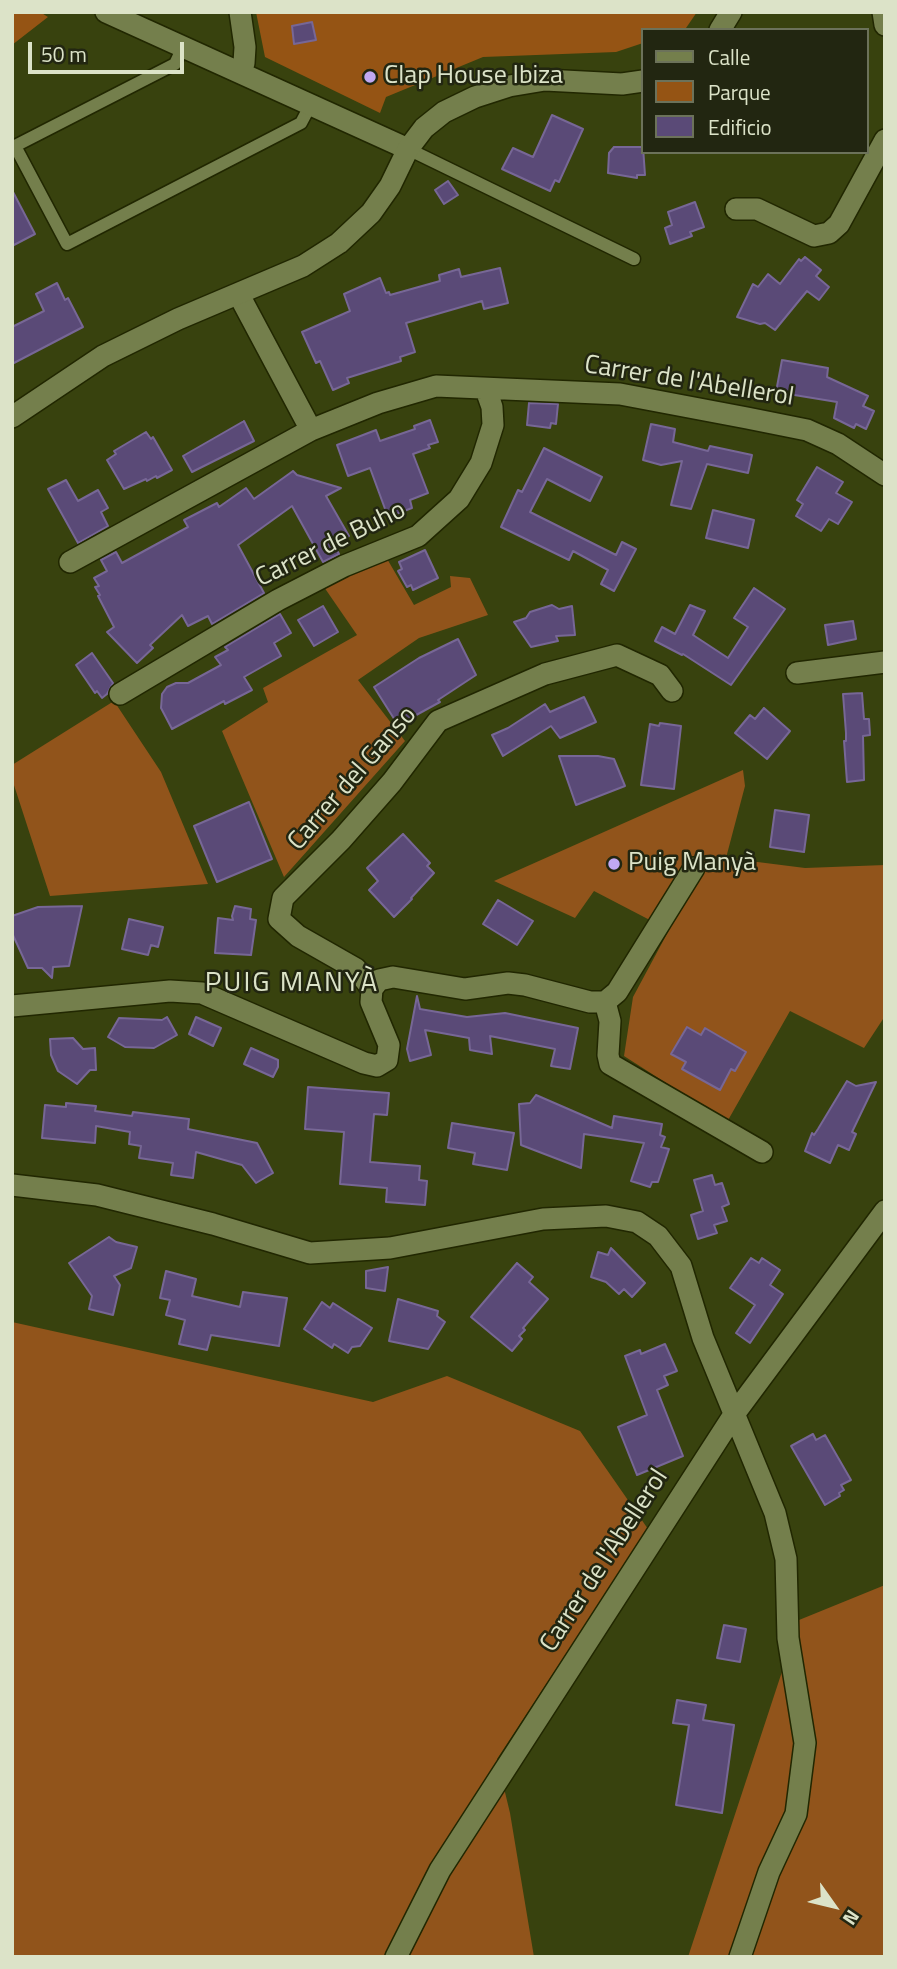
<!DOCTYPE html>
<meta charset="utf-8">
<style>
body{margin:0}
#map{position:relative;width:897px;height:1969px;overflow:hidden;background:#38420e;font-family:"Titillium Web",sans-serif}
canvas{display:block}
.frame{position:absolute;inset:0;border:14px solid #dce3c8;pointer-events:none}
.legend{position:absolute;left:641px;top:28px;width:228px;height:126px;box-sizing:border-box;background:#222611;border:2px solid #6c725a;margin:0;padding:9px 12px;list-style:none;font-size:21px;color:#dce3c8}
.legend li{display:flex;align-items:center;gap:14px;height:35px}
.legend b{width:35px;border:2px solid #6c725a}
.north{position:absolute;left:799px;top:1871px;width:70px;height:70px;-webkit-text-stroke:5px #222611;paint-order:stroke;rotate:124deg;font-size:19px;font-weight:700;line-height:28px;text-align:center;color:#dce3c8}
.north::after{content:'';display:block;margin:auto;width:24px;height:32px;background:#dce3c8;clip-path:polygon(50% 0,100% 100%,50% 72%,0 100%)}
.scale{position:absolute;left:28px;top:42px;width:156px;height:32px;box-sizing:border-box;border:4px solid #dce3c8;border-top:0;padding-left:9px;font-size:21px;line-height:24px;white-space:nowrap;color:#dce3c8;-webkit-text-stroke:5px #222611;paint-order:stroke}
</style>
<div id="map">
<canvas width="897" height="1969"></canvas>
<div class="frame"></div>
<ul class="legend">
<li><b style="height:9px;background:#747f4c"></b>Calle</li>
<li><b style="height:19px;background:#955414"></b>Parque</li>
<li><b style="height:19px;background:#5a4a77"></b>Edificio</li>
</ul>
<div class="north">N</div>
<div class="scale">50 m</div>
</div>
<script>
const context = document.querySelector('canvas').getContext('2d');
context.lineJoin = 'round';
function fill(path, color) {
  context.fillStyle = color;
  context.fill(path, 'evenodd');
}
function shape(rows) {
  const path = new Path2D();
  for (const r of rows) {
    path.moveTo(r[0], r[1]);
    for (let i = 2; i < r.length; i += 2) path.lineTo(r[i], r[i + 1]);
  }
  return path;
}
function strokePath(path, color, width, dash) {
  context.strokeStyle = color;
  context.lineWidth = width;
  context.lineCap = dash ? 'butt' : 'round';
  context.setLineDash(dash || []);
  context.stroke(path);
}
function drawText(font, color, halo, rows, align = 'center') {
  context.font = font + ' "Titillium Web",sans-serif';
  context.lineWidth = 5;
  context.setLineDash([]);
  context.textBaseline = 'middle';
  context.strokeStyle = halo;
  context.fillStyle = color;
  for (const [text, x, y, turn = 0] of rows) {
    context.save();
    context.translate(x, y);
    context.rotate((+turn || 0) * Math.PI / 180);
    context.textAlign = isNaN(turn) ? turn : align;
    if (halo) context.strokeText(text, 0, 0);
    context.fillText(text, 0, 0);
    context.restore();
  }
}
fill(shape([
 [12,12,40,12,48,17,12,45],
 [256,12,697,12,686,28,643,30,643,43,616,52,483,57,386,97,380,113,265,57]
]), '#955414');
fill(shape([
 [386,557,414,605,451,587,450,576,470,578,488,615,419,638,358,680,405,741,284,877,222,731,268,702,263,688,357,635,324,587],
 [114,701,161,772,208,884,50,896,12,779,12,765],
 [743,770,745,786,726,858,805,868,885,865,885,1016,864,1048,790,1011,727,1122,624,1056,633,997,669,930,594,891,575,918,494,881],
 [12,1322,373,1402,447,1376,580,1431,648,1529,497,1759,510,1813,534,1957,12,1957],
 [885,1585,885,1957,688,1957,799,1620]
]), '#91541b');
const building = shape([
 [312,22,316,40,294,44,292,26,312,22],
 [552,115,583,129,559,182,555,180,550,191,502,169,513,148,533,157,552,115],
 [614,147,643,147,645,175,637,175,637,178,608,173,609,153,614,147],
 [448,181,458,195,444,204,435,190,448,181],
 [12,190,35,234,12,246,12,190],
 [695,202,704,227,690,232,692,236,670,244,665,228,672,225,668,212,695,202],
 [805,257,821,270,816,276,829,287,819,300,807,291,775,330,765,323,760,324,737,317,753,284,758,287,768,274,780,284,799,259,801,261,805,257],
 [500,268,508,303,484,309,482,301,406,323,415,352,400,357,401,361,347,378,349,383,333,390,320,361,316,363,302,332,350,311,344,294,380,278,386,293,389,292,390,295,440,281,439,275,459,269,461,277,500,268],
 [57,283,65,300,68,298,83,327,12,364,12,327,44,311,36,294,57,283],
 [782,360,828,368,827,377,868,396,863,406,874,411,866,429,856,424,854,428,834,418,837,402,776,392,782,360],
 [529,403,558,404,556,424,551,423,550,428,527,425,529,403],
 [430,420,438,442,428,445,430,448,413,454,428,493,410,500,412,508,388,517,370,468,348,476,337,445,376,430,380,441,415,429,414,426,430,420],
 [244,421,254,441,192,472,183,456,244,421],
 [651,424,675,429,673,442,708,451,710,446,752,455,748,473,707,464,691,509,671,505,682,461,661,465,643,460,651,424],
 [146,432,151,439,153,437,172,470,157,478,156,476,147,481,146,479,124,489,107,460,116,454,114,451,146,432],
 [544,448,602,477,590,501,547,479,530,512,616,555,622,542,636,549,614,591,601,584,608,570,573,551,569,560,501,527,518,490,522,492,544,448],
 [817,467,843,482,836,493,852,502,838,524,829,519,821,531,796,516,803,504,797,500,817,467],
 [293,471,297,475,341,488,326,496,349,536,334,544,339,554,323,562,292,506,238,545,264,593,212,624,208,616,188,626,182,615,150,645,153,648,137,663,107,632,114,627,98,596,100,595,95,587,99,586,94,578,107,571,101,560,116,552,122,563,188,527,184,520,217,503,219,507,246,488,254,499,293,471],
 [66,480,78,501,98,490,108,508,101,512,108,526,78,543,48,489,66,480],
 [713,510,754,520,748,548,706,538,713,510],
 [425,550,438,578,413,590,411,585,407,587,398,571,402,569,399,562,425,550],
 [754,588,785,609,731,685,683,654,682,655,655,641,662,627,675,634,690,605,705,611,693,635,728,658,748,627,734,618,754,588],
 [552,605,559,609,572,606,575,635,556,636,558,641,531,647,514,622,526,618,530,612,552,605],
 [323,606,338,632,314,646,298,620,323,606],
 [280,614,291,633,274,643,281,656,244,677,252,690,225,704,224,701,172,729,161,708,162,694,167,687,176,683,188,683,221,665,215,657,228,650,225,647,280,614],
 [853,621,856,639,828,645,825,625,853,621],
 [458,639,476,675,438,700,440,702,398,725,374,687,419,658,458,639],
 [92,653,113,683,107,694,102,698,97,691,95,693,76,665,92,653],
 [862,693,864,719,869,719,870,735,863,736,864,780,847,782,844,741,846,741,846,733,843,694,862,693],
 [584,697,596,722,560,738,551,726,503,756,492,735,508,728,545,704,550,712,584,697],
 [764,708,790,731,767,759,735,733,750,715,755,719,764,708],
 [660,723,681,726,674,789,641,785,650,724,659,726,660,723],
 [559,756,598,756,614,759,625,786,576,805,559,756],
 [249,802,272,859,217,882,194,826,249,802],
 [775,810,809,815,804,852,770,847,775,810],
 [403,834,430,863,427,866,434,873,411,898,412,899,394,917,369,890,378,881,367,868,403,834],
 [498,900,533,921,517,945,483,924,498,900],
 [82,906,69,966,53,967,52,978,42,968,28,968,12,933,12,916,38,907,82,906],
 [235,906,251,909,250,919,256,920,251,955,215,953,218,918,233,920,232,916,235,906],
 [129,919,163,927,158,947,151,945,148,955,122,949,129,919],
 [417,996,420,1009,467,1017,505,1013,578,1028,570,1069,551,1066,555,1049,490,1036,492,1054,470,1050,469,1038,425,1030,431,1055,410,1061,407,1049,417,996],
 [167,1017,177,1035,154,1048,125,1047,108,1037,119,1018,162,1020,167,1017],
 [196,1017,221,1028,213,1046,189,1034,196,1017],
 [687,1027,701,1035,705,1028,746,1052,735,1071,731,1069,720,1090,682,1069,686,1062,671,1054,687,1027],
 [73,1038,83,1049,95,1048,96,1070,90,1070,77,1084,58,1071,51,1055,50,1039,73,1038],
 [251,1048,278,1060,278,1067,273,1077,244,1064,251,1048],
 [847,1081,856,1086,876,1082,852,1132,856,1134,849,1150,838,1145,830,1163,805,1151,812,1133,814,1135,818,1129,847,1081],
 [308,1087,389,1093,387,1115,374,1114,370,1162,420,1166,419,1180,427,1181,425,1205,386,1202,387,1188,340,1184,344,1132,305,1129,308,1087],
 [536,1095,612,1128,614,1116,662,1124,660,1135,665,1137,661,1147,669,1149,658,1182,652,1182,650,1187,631,1181,644,1143,584,1134,581,1168,521,1145,519,1104,530,1103,536,1095],
 [66,1103,96,1106,95,1111,132,1116,133,1112,189,1119,188,1129,257,1143,273,1173,256,1183,242,1165,196,1152,193,1178,171,1175,173,1163,139,1158,141,1146,129,1144,130,1132,96,1126,95,1143,42,1138,45,1105,66,1107,66,1103],
 [452,1123,514,1133,507,1170,473,1164,475,1153,448,1148,452,1123],
 [712,1175,715,1185,722,1183,729,1204,722,1207,727,1221,714,1225,717,1233,698,1239,691,1215,703,1211,694,1180,712,1175],
 [109,1237,116,1242,137,1247,131,1268,114,1276,120,1285,113,1315,89,1309,92,1296,69,1263,109,1237],
 [611,1248,645,1283,632,1297,624,1289,619,1294,606,1282,591,1277,598,1252,608,1255,611,1248],
 [751,1258,759,1263,762,1258,780,1270,770,1285,783,1294,750,1343,736,1333,755,1305,730,1288,751,1258],
 [517,1263,533,1277,529,1282,548,1299,523,1328,525,1330,519,1336,522,1339,512,1351,471,1317,517,1263],
 [388,1267,385,1291,366,1288,366,1271,388,1267],
 [166,1271,196,1279,192,1296,240,1307,243,1292,287,1298,279,1346,211,1335,207,1350,179,1344,185,1320,166,1315,170,1300,160,1298,166,1271],
 [398,1299,438,1311,437,1316,445,1322,428,1349,389,1341,398,1299],
 [322,1302,330,1308,333,1303,372,1328,360,1346,352,1347,348,1353,334,1344,332,1348,304,1329,322,1302],
 [665,1344,677,1371,664,1376,668,1385,657,1390,683,1456,637,1475,618,1427,647,1415,625,1356,640,1350,641,1354,665,1344],
 [813,1434,816,1440,825,1435,851,1480,841,1485,844,1490,839,1493,840,1496,825,1505,791,1446,813,1434],
 [724,1625,746,1629,740,1662,717,1658,724,1625],
 [677,1700,706,1705,703,1720,734,1725,722,1813,676,1805,689,1725,673,1723,677,1700]
]);
fill(building, '#5a4a77');
strokePath(building, '#776796', 2);
const lane = shape([
 [183,47,175,64,15,146,67,244,301,123,311,104],
 [408,149,634,259]
]);
const street = shape([
 [106,12,408,149],
 [883,12,885,25],
 [240,71,244,63,245,47,240,12],
 [736,209,757,209,814,236,829,233,839,224,885,140],
 [239,295,311,430],
 [70,562,311,430,378,403,436,386,620,394,747,418,807,430,838,444,885,475],
 [797,673,885,662],
 [120,694,278,600,344,566,418,536,459,499,481,463,493,425,492,407,486,390],
 [372,989,356,969,298,936,279,919,283,898,341,840,392,782,438,721,545,674,617,655,660,675,672,691],
 [605,1002,617,992,694,868],
 [12,1006,170,991,202,993,364,1063,377,1066,387,1060,389,1045,371,1002,372,989,379,980,393,977,465,989,508,983,525,985,590,1002,605,1002,610,1021,608,1055,610,1064,762,1152],
 [12,1185,97,1195,213,1224,310,1253,390,1248,543,1219,606,1216,637,1222,658,1236,681,1266,703,1338,775,1513,786,1559,788,1638,805,1743,796,1814,769,1872,740,1957],
 [396,1957,440,1870,735,1413,885,1211]
]);
const secondary = shape([
 [720,30,731,12],
 [12,417,103,356,178,319,303,266,339,243,371,213,390,186,408,149,424,128,444,112,475,97,509,86,545,80,622,84,643,81]
]);
strokePath(lane, '#212701', 15);
strokePath(street, '#212701', 24);
strokePath(secondary, '#212701', 24);
strokePath(lane, '#747f4c', 12);
strokePath(street, '#747f4c', 21);
strokePath(secondary, '#747f4c', 21);
for (const [x, y, r, color] of [
 [370,77,7,"#c1a8f3"],
 [614,864,7,"#c1a8f3"]
]) {
  const dot = new Path2D();
  dot.arc(x, y, r, 0, 2 * Math.PI);
  context.fillStyle = color;
  context.fill(dot);
  strokePath(dot, '#222611', 2.5);
}
drawText('26px', '#dce3c8', '#222611', [
 ["Clap House Ibiza",384,77],
 ["Puig Manyà",628,864]
], 'left');
drawText('26px', '#dce3c8', '#222611', [
 ["Carrer de l'Abellerol",689,382,9],
 ["Carrer de Buho",331,545,-26],
 ["Carrer del Ganso",353,779,-49],
 ["Carrer de l'Abellerol",605,1561,-57]
]);
context.letterSpacing = '2px';
drawText('28px', '#dce3c8', '#222611', [
 ["PUIG MANYÀ",292,984]
]);
context.letterSpacing = '0px';
</script>
